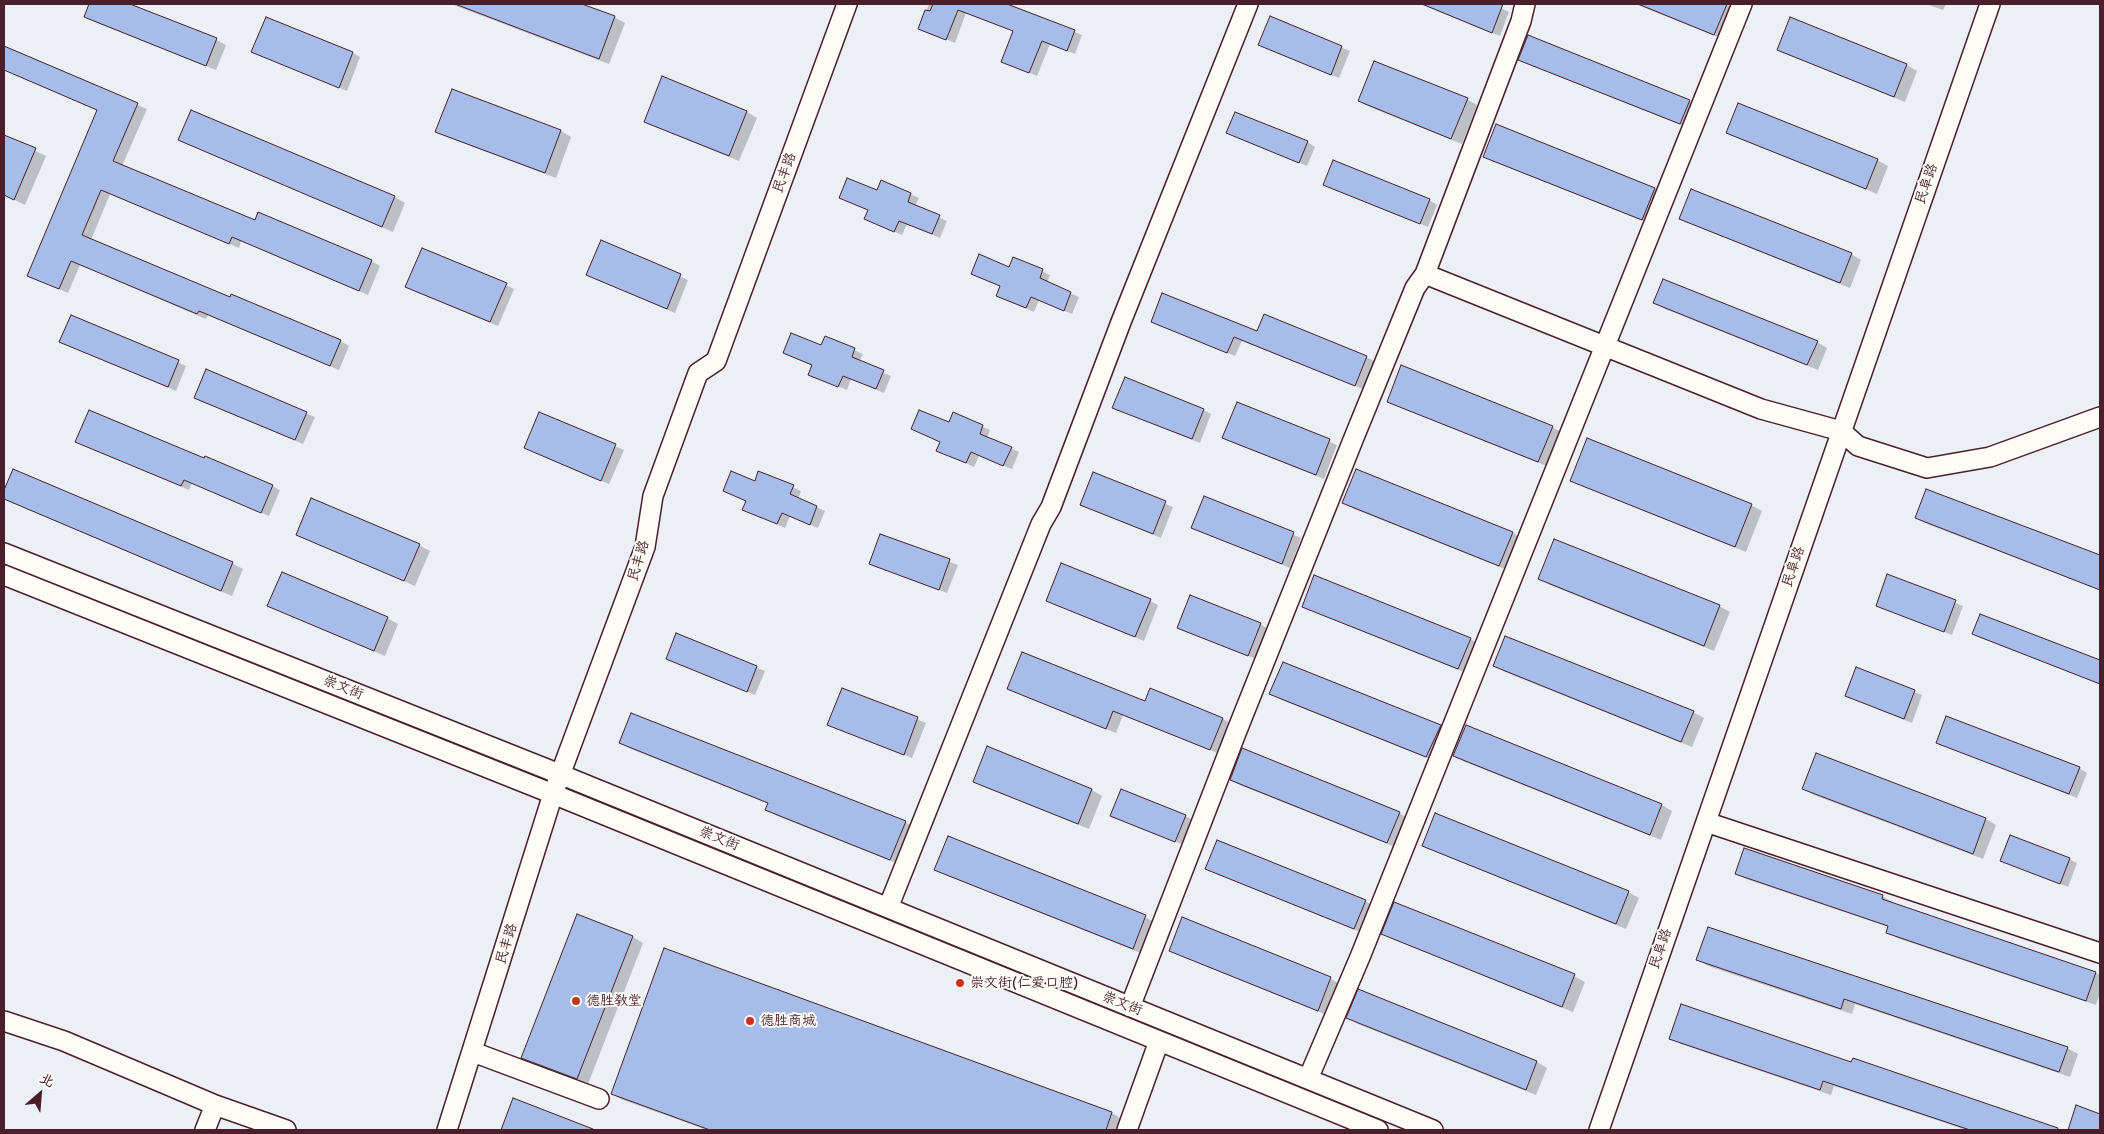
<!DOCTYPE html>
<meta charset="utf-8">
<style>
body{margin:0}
#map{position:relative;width:2104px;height:1134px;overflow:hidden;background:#eceff4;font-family:"Balsamiq Sans","LXGW WenKai TC",sans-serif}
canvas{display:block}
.frame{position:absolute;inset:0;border:5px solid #4a1f2b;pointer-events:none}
.north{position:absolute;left:15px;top:1069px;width:50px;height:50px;-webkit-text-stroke:4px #fdfcf7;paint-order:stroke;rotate:27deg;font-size:14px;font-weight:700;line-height:20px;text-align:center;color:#4a1f2b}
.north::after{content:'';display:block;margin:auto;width:18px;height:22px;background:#4a1f2b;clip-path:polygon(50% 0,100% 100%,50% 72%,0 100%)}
</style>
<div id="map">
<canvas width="2104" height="1134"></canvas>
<div class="frame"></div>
<div class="north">北</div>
</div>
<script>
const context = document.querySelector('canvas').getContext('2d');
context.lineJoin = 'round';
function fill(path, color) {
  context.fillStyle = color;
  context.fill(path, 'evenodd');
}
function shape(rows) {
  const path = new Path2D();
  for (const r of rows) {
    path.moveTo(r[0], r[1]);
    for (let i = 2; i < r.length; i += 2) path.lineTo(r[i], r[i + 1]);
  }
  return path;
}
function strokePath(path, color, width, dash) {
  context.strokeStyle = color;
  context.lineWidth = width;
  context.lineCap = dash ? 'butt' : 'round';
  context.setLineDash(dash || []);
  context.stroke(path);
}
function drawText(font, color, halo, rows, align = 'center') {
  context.font = font + ' "Balsamiq Sans","LXGW WenKai TC",sans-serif';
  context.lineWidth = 4;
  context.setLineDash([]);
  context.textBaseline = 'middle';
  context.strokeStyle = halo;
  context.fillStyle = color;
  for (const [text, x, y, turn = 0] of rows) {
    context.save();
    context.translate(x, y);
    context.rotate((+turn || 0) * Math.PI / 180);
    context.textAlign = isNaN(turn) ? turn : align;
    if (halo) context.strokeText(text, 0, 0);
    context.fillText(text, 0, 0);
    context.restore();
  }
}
fill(shape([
 [86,4,126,4,216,40,226,45,216,70,95,22,85,17,90,5],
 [451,4,578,4,614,17,625,23,609,64],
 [929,4,1005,4,1082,35,1075,54,1050,44,1037,76,1002,61,1014,31,966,13,955,43,920,28],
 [1420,4,1492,4,1509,12,1500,36],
 [1635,4,1726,4,1737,10,1725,40],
 [1926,4,1946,4,1943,10],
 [1270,18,1350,51,1339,78,1259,45],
 [1791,19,1907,65,1917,71,1905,102,1789,55,1779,49],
 [4,48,147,109,122,166,256,222,371,261,380,266,368,295,241,241,239,248,110,194,91,240,230,299,340,341,349,346,339,370,208,315,206,319,80,265,68,293,38,280,98,110,4,70],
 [253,52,353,53,360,57,347,91],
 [1520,59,1689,101,1700,107,1691,129,1530,65],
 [452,90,561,131,571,137,556,178,447,137,437,131],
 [1467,99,1477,105,1462,144,1370,107,1359,101],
 [747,112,757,118,739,161,656,127,645,121],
 [1497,126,1655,189,1665,195,1653,225,1495,162,1485,156],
 [1728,132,1877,160,1888,166,1877,194,1738,138],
 [1228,133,1307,142,1315,147,1307,166],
 [4,136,46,156,25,205,4,195],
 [180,140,395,197,405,203,393,232],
 [882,182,919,198,915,206,947,221,940,238,907,224,902,235,874,223,878,192],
 [1332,189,1429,200,1437,205,1428,227],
 [1680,218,1851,254,1861,260,1850,288,1691,224],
 [602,242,688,280,675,313,588,275],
 [1014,258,1050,275,1047,283,1079,297,1072,314,1039,300,1034,312,1006,300,1001,287,973,274,1009,268],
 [506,285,514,289,498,326,414,291],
 [1654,303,1817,342,1827,348,1818,370,1665,309],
 [71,316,186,366,176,391,69,346],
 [1152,321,1366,357,1374,361,1363,389,1242,341,1235,356],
 [825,337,863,354,859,362,891,376,884,393,851,379,847,390,818,378,813,366,785,352,821,347],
 [207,371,315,417,303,444,203,402],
 [1388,401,1552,427,1563,433,1549,467,1399,407],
 [1237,403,1337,445,1324,479,1231,442],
 [1203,410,1211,414,1200,443,1122,411],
 [540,414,624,450,609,484,534,452],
 [953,414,990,430,987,438,1019,452,1012,469,979,456,974,467,938,450,941,442,913,429,949,423],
 [85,445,272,486,280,490,269,516,192,483,189,490],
 [13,471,232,563,243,569,232,596,13,503,4,498,4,493],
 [759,473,801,491,798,499,825,511,818,528,790,516,785,528,744,509],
 [1094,473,1173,507,1161,538,1081,504],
 [1572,480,1751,505,1762,511,1746,552,1582,486],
 [1927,490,2100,557,2100,590,1927,524,1916,518],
 [1204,498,1301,538,1290,568,1193,527],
 [1344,503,1513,533,1523,539,1510,571,1354,509],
 [297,534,419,545,430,551,415,586],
 [881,535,958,565,947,593,871,563],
 [1888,576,1963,606,1952,635,1877,605],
 [1540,579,1719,606,1730,612,1714,651,1550,585],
 [1048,601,1150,601,1158,605,1144,641],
 [269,606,387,618,398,624,385,656],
 [1303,606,1470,639,1481,645,1469,674,1314,612],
 [1980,615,2100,661,2100,684,1981,638,1973,634],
 [1260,624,1268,629,1256,659,1187,631],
 [677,635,765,671,755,695,667,658],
 [1494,665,1693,712,1704,718,1692,747,1505,672],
 [1856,669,1922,695,1912,723,1846,696],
 [843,689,926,723,912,758,829,725],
 [1008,689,1145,702,1223,719,1232,724,1220,754,1123,715,1116,733],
 [1271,694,1440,726,1451,732,1437,762,1282,700],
 [1467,727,1662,805,1672,811,1661,840,1465,762,1454,756],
 [621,743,905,822,916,828,901,865,777,816,767,809,769,804,631,749],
 [1937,743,2079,768,2087,773,2077,798],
 [1817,755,1986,819,1996,825,1983,859,1814,795,1804,789],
 [1231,780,1399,813,1410,819,1398,848,1242,786],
 [974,781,1092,790,1102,796,1089,829,985,787],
 [1185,816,1193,820,1184,845,1120,820],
 [948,838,1145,917,1156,923,1143,954,946,875,936,869],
 [1424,845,1628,892,1639,898,1626,929,1434,851],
 [2069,859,2077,863,2068,887,2002,861],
 [1206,868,1365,901,1375,907,1365,934,1217,874],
 [1736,873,1882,896,1892,902,1891,903,2096,973,2100,975,2100,993,2096,1005,1897,938,1888,932,1889,927,1746,879],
 [1183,919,1331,979,1341,985,1329,1016,1181,956,1170,950],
 [1383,933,1574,976,1585,982,1573,1012,1393,939],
 [633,937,643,943,588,1084,533,1063,522,1057],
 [665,950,1112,1113,1122,1119,1118,1130,707,1130,623,1100,612,1094],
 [1698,960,2067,1048,2078,1054,2070,1077,1855,1004,1852,1014,1708,966],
 [1359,991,1537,1062,1547,1068,1536,1095,1358,1024,1348,1018],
 [1671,1038,2049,1129,2048,1130,1966,1130,1834,1086,1831,1095,1681,1044],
 [514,1100,592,1130,502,1130]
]), '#0003');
const building = shape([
 [89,4,130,4,217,38,206,66,84,17,89,4],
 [455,4,582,4,615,16,599,59,455,4],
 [933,4,1007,4,1075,30,1067,51,1042,41,1029,73,1001,62,1013,31,958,10,946,40,918,29,925,10,930,11,933,4],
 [1422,4,1503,4,1492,33,1422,4],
 [1638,4,1727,4,1714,35,1638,4],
 [1270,16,1342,46,1331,75,1258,45,1270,16],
 [266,17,353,52,339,88,251,52,266,17],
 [1790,17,1907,64,1894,97,1777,50,1790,17],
 [1528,35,1690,100,1680,124,1518,60,1528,35],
 [4,46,138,103,113,161,255,220,258,212,372,260,359,291,232,237,229,244,101,190,82,235,230,297,231,294,341,340,330,366,199,311,197,314,71,261,59,289,27,276,97,110,4,70,4,46],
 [1374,61,1468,98,1451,139,1358,101,1374,61],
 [662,76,747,111,729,156,644,122,662,76],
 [452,89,561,130,545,173,435,132,452,89],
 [1738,103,1878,159,1866,189,1726,133,1738,103],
 [191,110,395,196,382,227,178,140,191,110],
 [1235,112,1308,141,1299,163,1226,133,1235,112],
 [1496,124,1655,188,1642,220,1483,157,1496,124],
 [4,135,36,148,14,200,4,195,4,135],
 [1333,160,1430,199,1420,224,1323,185,1333,160],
 [847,178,877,190,881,180,911,193,908,202,940,215,932,234,899,221,894,232,864,219,868,210,839,198,847,178],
 [1691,189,1852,253,1840,283,1679,219,1691,189],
 [601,240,681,274,667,309,586,275,601,240],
 [422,248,507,283,490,322,405,287,422,248],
 [979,254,1009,267,1013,257,1043,269,1040,278,1071,292,1064,311,1031,297,1026,308,996,296,1000,286,971,274,979,254],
 [1663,279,1818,341,1807,365,1653,303,1663,279],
 [1162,293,1257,331,1264,314,1367,356,1355,386,1234,337,1227,353,1151,322,1162,293],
 [71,315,179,360,168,387,59,342,71,315],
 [791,333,821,345,825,336,855,348,852,357,884,370,876,389,843,376,838,387,808,375,812,365,783,353,791,333],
 [1401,365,1553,426,1538,462,1387,402,1401,365],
 [206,369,307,412,295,440,194,398,206,369],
 [1125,377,1204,409,1192,439,1112,408,1125,377],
 [1237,402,1330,439,1316,475,1222,438,1237,402],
 [89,410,204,458,205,456,273,485,261,513,184,480,181,486,75,442,89,410],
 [919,410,949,422,953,412,983,425,980,434,1012,447,1003,466,971,452,966,463,936,451,940,442,911,429,919,410],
 [539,412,616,444,601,481,524,448,539,412],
 [1587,438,1752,504,1735,547,1570,481,1587,438],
 [13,469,233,562,221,591,4,499,4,490,13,469],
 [1356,469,1513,532,1499,566,1342,503,1356,469],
 [731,471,755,481,758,471,794,485,790,494,817,506,810,525,782,513,777,524,742,510,746,501,723,491,731,471],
 [1093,472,1166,501,1153,534,1080,505,1093,472],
 [1926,489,2100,555,2100,590,1915,518,1926,489],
 [1204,496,1294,532,1282,564,1191,528,1204,496],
 [311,498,420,544,404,581,296,535,311,498],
 [880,534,950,559,939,590,869,564,880,534],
 [1554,539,1720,605,1704,646,1538,579,1554,539],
 [1061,563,1151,599,1135,637,1046,601,1061,563],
 [282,572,388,617,374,651,267,606,282,572],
 [1887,574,1956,600,1944,632,1876,606,1887,574],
 [1314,575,1471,638,1458,669,1302,607,1314,575],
 [1190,595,1261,623,1248,656,1177,628,1190,595],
 [1980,614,2100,660,2100,684,1972,634,1980,614],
 [676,633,757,666,747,692,666,659,676,633],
 [1505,636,1694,711,1681,742,1493,666,1505,636],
 [1022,652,1145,701,1150,688,1223,718,1210,750,1113,711,1106,729,1007,689,1022,652],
 [1283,662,1441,725,1426,757,1269,694,1283,662],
 [1856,667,1915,690,1904,719,1845,696,1856,667],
 [842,688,918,717,904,755,827,725,842,688],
 [631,713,906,821,890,860,765,810,768,803,619,743,631,713],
 [1946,716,2080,767,2069,794,1936,743,1946,716],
 [1466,725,1662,804,1650,835,1453,756,1466,725],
 [987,746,1092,789,1078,824,973,782,987,746],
 [1242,748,1400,812,1387,843,1230,780,1242,748],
 [1816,753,1986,818,1973,854,1802,789,1816,753],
 [1121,789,1186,815,1175,842,1110,816,1121,789],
 [1435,813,1629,891,1616,924,1422,846,1435,813],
 [2010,835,2070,858,2060,884,2000,861,2010,835],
 [948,836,1146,915,1133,949,934,870,948,836],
 [1217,840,1366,900,1354,929,1205,869,1217,840],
 [1744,848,1883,895,1882,899,2096,972,2086,1001,1886,933,1888,926,1735,874,1744,848],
 [1394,902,1575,974,1562,1007,1381,934,1394,902],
 [577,914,633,936,577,1079,521,1058,577,914],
 [1182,917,1331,977,1318,1011,1169,951,1182,917],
 [1708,927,2068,1047,2059,1072,1844,999,1841,1009,1696,960,1708,927],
 [664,948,1112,1112,1106,1130,710,1130,611,1094,664,948],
 [1358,989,1537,1061,1526,1090,1346,1018,1358,989],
 [1681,1004,1851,1062,1853,1058,2058,1128,2057,1130,1970,1130,1823,1081,1820,1090,1669,1039,1681,1004],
 [513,1098,593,1129,593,1130,501,1130,513,1098],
 [2076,1105,2100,1114,2100,1130,2068,1130,2076,1105]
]);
fill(building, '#a6bdea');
strokePath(building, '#4a1f2b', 1);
const minor = shape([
 [1425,274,1761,409,1841,431,1858,446,1927,468,1990,457,2100,417],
 [4,553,562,775,1433,1130],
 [4,575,553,794,1378,1130],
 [1706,822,2100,953],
 [888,908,1041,524,1051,507,1121,322,1248,4],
 [1130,1007,1236,733,1353,440,1415,288,1425,274,1521,21,1525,4],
 [4,1021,64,1041,215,1105,286,1130],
 [473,1052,599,1099],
 [1308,1079,1360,957,1742,4],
 [205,1130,215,1105],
 [447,1130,553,794,645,547,653,496,698,373,716,361,847,4],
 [1127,1130,1159,1041],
 [1599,1130,1990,4]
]);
strokePath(minor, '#4a1f2b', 22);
strokePath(minor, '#fdfcf7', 19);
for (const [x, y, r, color] of [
 [960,983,5,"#c8321e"],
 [576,1001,5,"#c8321e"],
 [750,1021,5,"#c8321e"]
]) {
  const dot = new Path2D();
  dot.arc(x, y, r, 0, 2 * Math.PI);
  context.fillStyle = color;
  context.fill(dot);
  strokePath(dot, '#fdfcf7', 2);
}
drawText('14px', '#4a1f2b', '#fdfcf7', [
 ["民丰路",785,173,-70],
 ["民阜路",1927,184,-71],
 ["民丰路",639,561,-73],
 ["民阜路",1794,567,-71],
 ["崇文街",343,688,22],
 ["崇文街",719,839,22],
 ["民丰路",507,944,-73],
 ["民阜路",1661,949,-71],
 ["崇文街",1122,1004,22]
]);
drawText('14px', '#4a1f2b', '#fdfcf7', [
 ["崇文街(仁爱口腔)",970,983],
 ["德胜教堂",586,1001],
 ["德胜商城",760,1021]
], 'left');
</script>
